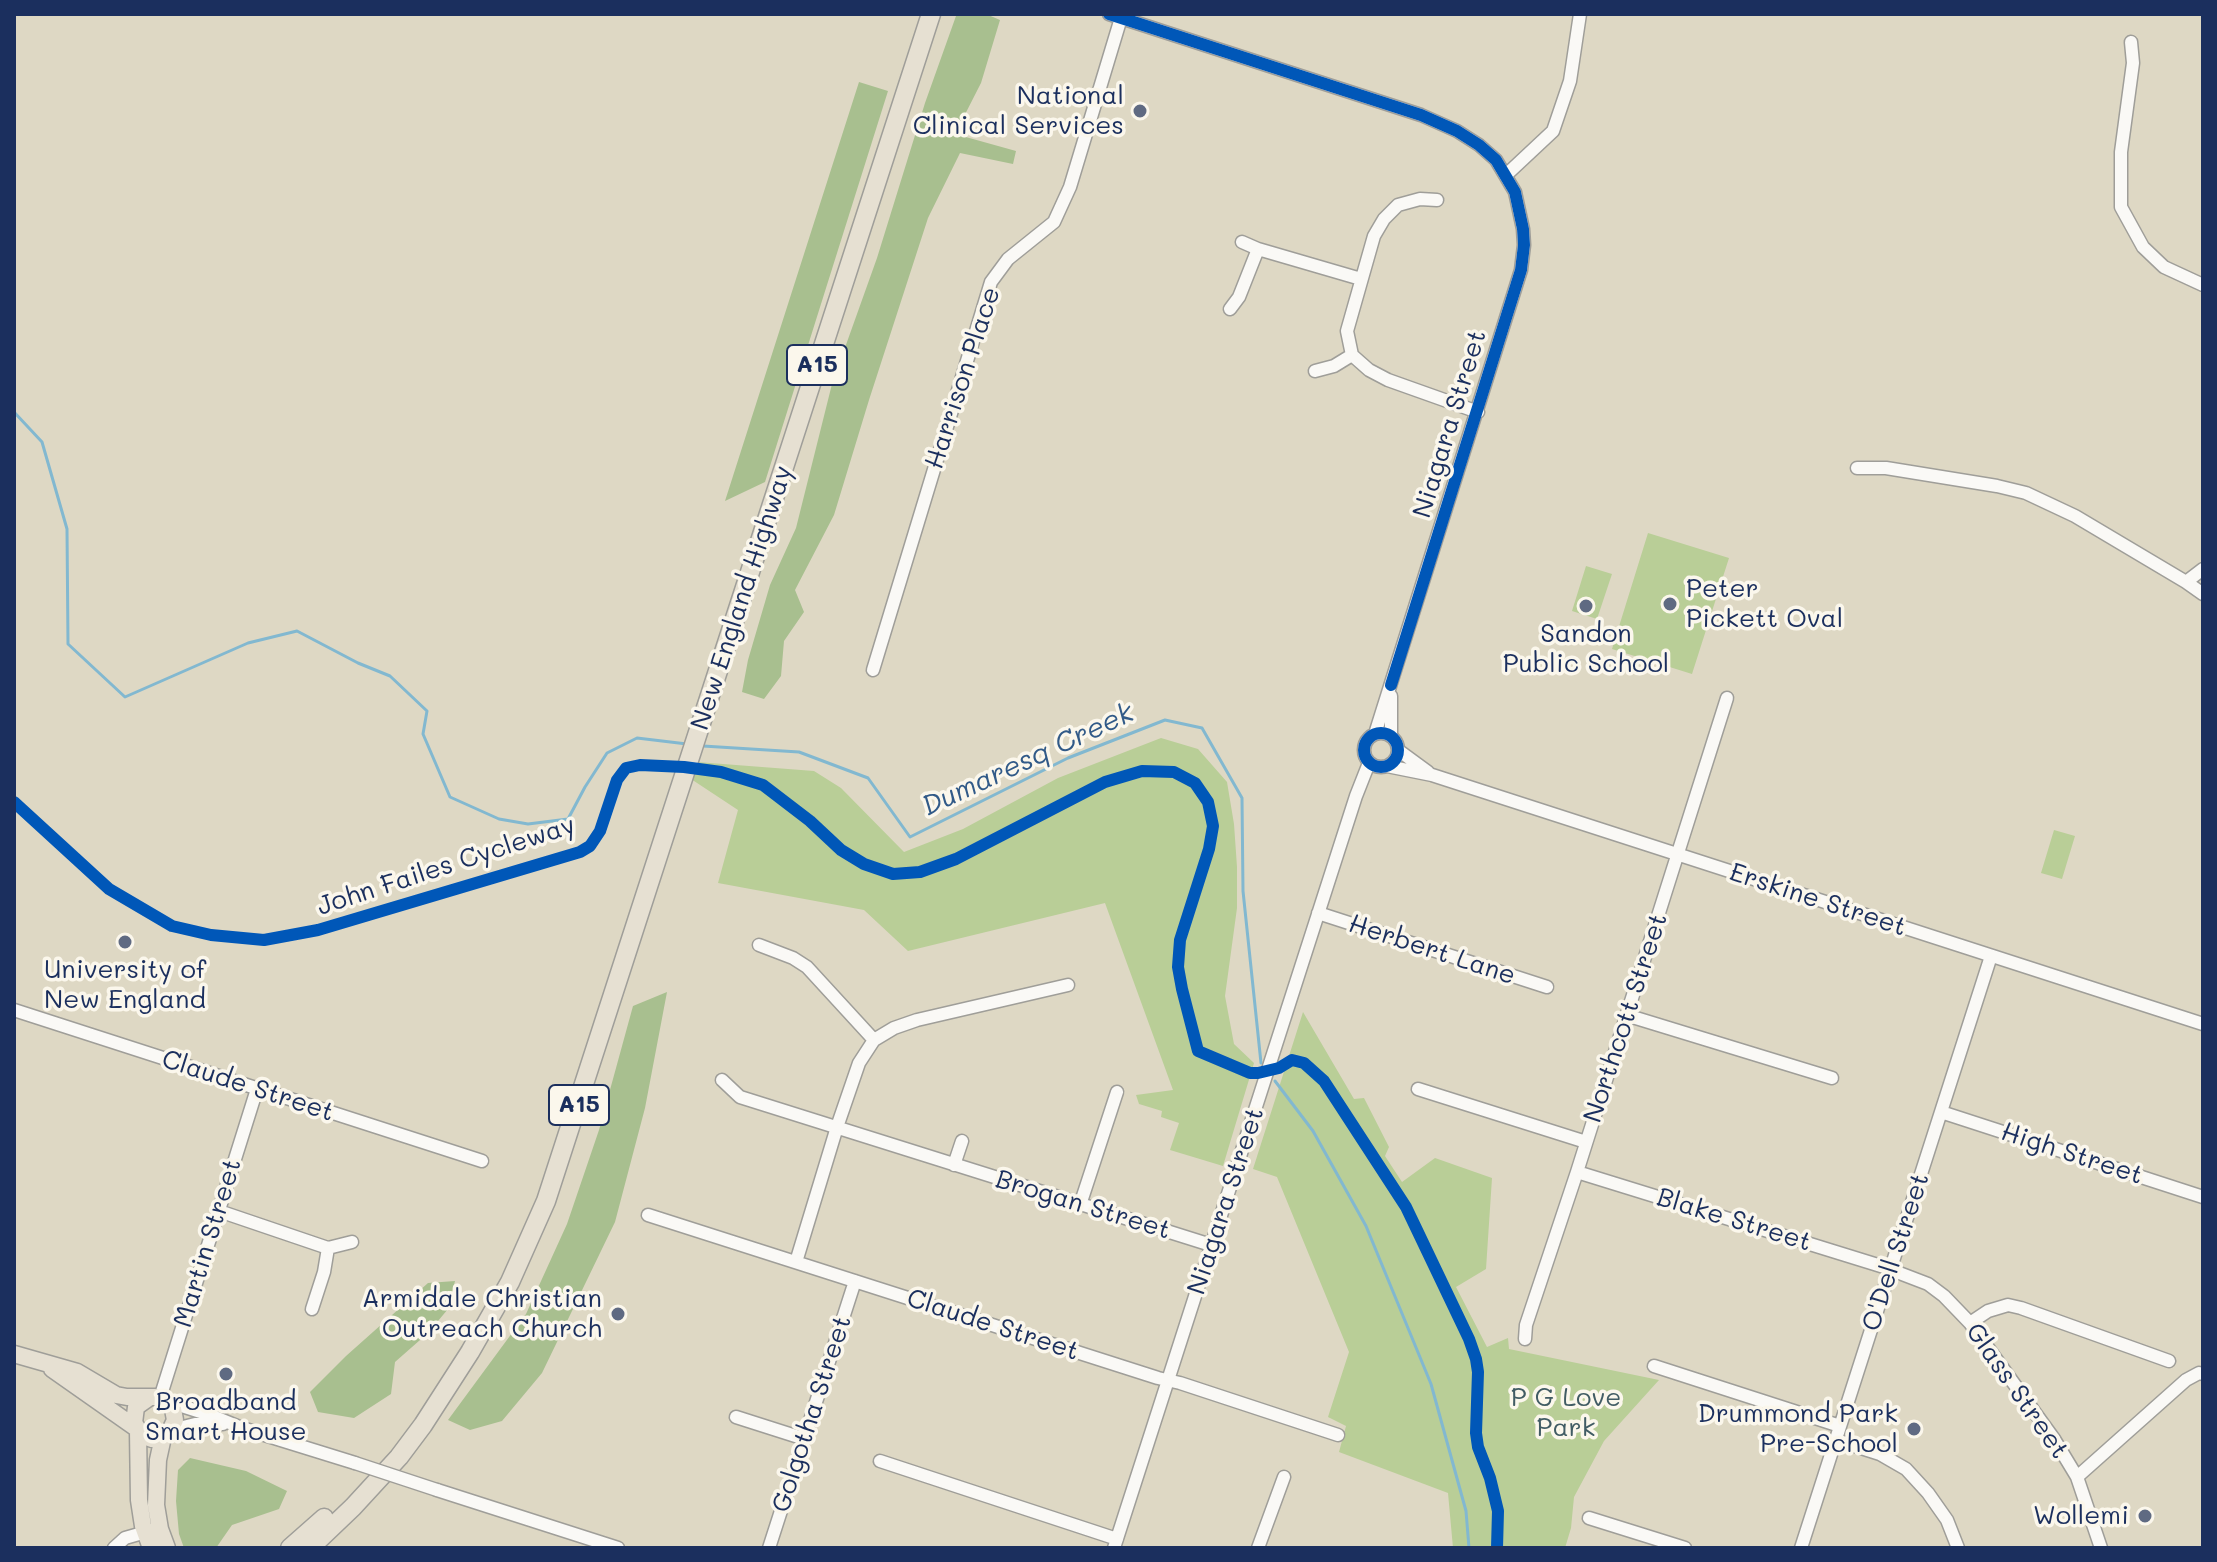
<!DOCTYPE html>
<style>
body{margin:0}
#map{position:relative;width:2217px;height:1562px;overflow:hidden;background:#ded8c4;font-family:Mali,sans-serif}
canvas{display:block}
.frame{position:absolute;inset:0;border:16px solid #1b2f5e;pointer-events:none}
</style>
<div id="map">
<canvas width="2217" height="1562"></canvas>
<div class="frame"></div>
</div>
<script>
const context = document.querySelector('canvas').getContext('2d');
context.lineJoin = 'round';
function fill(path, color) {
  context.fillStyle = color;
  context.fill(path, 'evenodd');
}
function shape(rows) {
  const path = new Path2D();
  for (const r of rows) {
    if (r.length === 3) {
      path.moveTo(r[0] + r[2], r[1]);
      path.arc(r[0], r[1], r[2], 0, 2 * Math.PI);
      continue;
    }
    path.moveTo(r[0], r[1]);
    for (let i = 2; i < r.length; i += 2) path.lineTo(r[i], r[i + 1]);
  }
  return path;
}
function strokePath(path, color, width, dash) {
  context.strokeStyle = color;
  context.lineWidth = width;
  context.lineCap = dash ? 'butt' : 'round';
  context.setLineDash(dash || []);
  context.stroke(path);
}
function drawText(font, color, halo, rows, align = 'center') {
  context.font = font + ' Mali,sans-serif';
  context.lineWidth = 7;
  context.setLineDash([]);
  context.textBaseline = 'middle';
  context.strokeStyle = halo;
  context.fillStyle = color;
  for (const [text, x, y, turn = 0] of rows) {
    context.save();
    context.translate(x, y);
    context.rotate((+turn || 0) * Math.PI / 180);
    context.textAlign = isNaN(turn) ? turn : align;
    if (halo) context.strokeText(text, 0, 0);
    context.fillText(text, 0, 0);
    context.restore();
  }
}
fill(shape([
 [1648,533,1729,558,1692,674,1612,649],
 [1586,566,1612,574,1597,619,1572,611],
 [1161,738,1198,749,1227,782,1234,824,1237,867,1237,908,1225,996,1234,1044,1254,1063,1223,1166,1170,1150,1179,1123,1161,1117,1162,1111,1139,1104,1136,1095,1173,1090,1105,903,908,951,864,910,718,883,738,810,691,779,697,762,814,771,841,788,904,852,963,829,1058,778],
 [2054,830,2075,836,2062,879,2041,873],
 [1303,1012,1354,1099,1364,1098,1389,1147,1385,1156,1402,1182,1435,1158,1492,1178,1486,1269,1456,1287,1487,1347,1508,1338,1509,1349,1659,1380,1604,1441,1574,1497,1571,1528,1565,1548,1453,1548,1448,1493,1339,1452,1346,1426,1328,1417,1349,1352,1277,1177,1253,1169]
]), '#b9ce97');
fill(shape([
 [961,14,986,14,1000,20,981,83,955,134,1016,151,1013,164,960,153,928,218,869,400,834,515,795,590,804,612,784,641,781,676,764,699,742,692,748,660,770,585,796,528,832,384,877,258,925,103,956,16],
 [859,82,888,91,765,482,725,501],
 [667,992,645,1108,615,1222,542,1373,502,1421,470,1430,448,1420,526,1314,567,1224,599,1130,633,1006],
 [455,1281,448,1309,428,1333,395,1362,391,1394,354,1418,318,1412,310,1392,346,1356,428,1283],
 [190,1458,246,1471,287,1491,279,1509,232,1525,216,1548,184,1548,179,1534,176,1501,178,1470]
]), '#a8bf8f');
strokePath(shape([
 [14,412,42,442,67,529,68,644,125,697,248,643,297,631,358,663,390,676,427,711,423,734,450,797,499,819,528,824,568,819,585,787,607,753,637,738,687,744],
 [703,746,799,752,868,778,910,837,1068,758,1165,720,1202,728,1242,798,1243,891,1261,1063],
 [1275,1081,1313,1131,1366,1226,1431,1384,1466,1511,1469,1548]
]), '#82b8d0', 3);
const minor = shape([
 [1109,14,1421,115,1457,131,1479,145,1496,160,1515,192,1523,229,1524,245,1521,270,1375,734],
 [2131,42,2133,63,2121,152,2121,207,2143,247,2164,267,2203,285],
 [1506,175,1553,131,1570,81,1580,14],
 [1437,200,1420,199,1398,205,1384,219,1374,236,1347,331,1352,355,1369,370,1388,380,1478,412],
 [1242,242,1258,249],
 [1230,309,1239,297,1258,249,1361,279],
 [1315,371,1334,366,1352,355],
 [1857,468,1886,468,1997,486,2026,493,2075,516,2186,582,2203,594],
 [2186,582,2203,569],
 [873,670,991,282,1008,259,1054,222,1070,187,1121,18],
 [1391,696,1391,736],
 [1381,750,17],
 [1398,750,1428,772],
 [1387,766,1432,775,2203,1024],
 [1318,913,1547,987],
 [759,945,793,958,807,967,874,1040],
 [14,1010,482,1161],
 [1626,1015,1832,1078],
 [722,1080,740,1097,1211,1245],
 [1418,1089,1586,1142],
 [1941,1112,2203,1197],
 [954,1165,962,1141],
 [1577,1172,1881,1266,1928,1284,1944,1296,1970,1323,2054,1439,2077,1477,2101,1548],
 [1080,1205,1117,1092],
 [219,1211,328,1248,352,1242],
 [648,1215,1158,1378,1180,1383,1338,1435],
 [796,1262,837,1127,859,1063,874,1040,894,1028,917,1020,1068,985],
 [312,1309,324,1272,328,1248],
 [1970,1323,1988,1311,2008,1305,2021,1308,2169,1361],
 [1525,1339,1526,1325,1577,1172,1727,698],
 [1654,1366,1840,1426],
 [160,1398,257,1089],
 [166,1401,210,1415,242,1428,355,1463],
 [736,1417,805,1439],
 [171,1430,195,1424,223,1424],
 [1836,1440,1880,1454,1906,1469,1928,1493,1947,1520,1958,1548],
 [880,1461,1117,1539],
 [2077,1477,2186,1380,2199,1373,2203,1374],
 [437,1490,618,1548],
 [1589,1518,1685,1548],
 [114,1548,125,1538,153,1530],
 [769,1548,855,1281],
 [1114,1548,1356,796,1369,763],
 [1258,1548,1284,1477],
 [1801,1548,1991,956]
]);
const major = shape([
 [14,1354,77,1372,116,1395,127,1397,155,1397,163,1399,173,1409,175,1420,169,1433,158,1438,152,1439,142,1435,134,1423,136,1407,150,1397],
 [52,1369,136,1428],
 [138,1431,139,1500,143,1526,151,1548],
 [163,1437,158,1460,156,1505,160,1529,167,1548]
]);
const highway = shape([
 [290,1548,324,1518],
 [310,1548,353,1507,399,1457,423,1425,470,1352,510,1282,546,1201,931,14]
]);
strokePath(minor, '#9f9e99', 15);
strokePath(major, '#9f9e99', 19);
strokePath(highway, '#9f9e99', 21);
strokePath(minor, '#faf9f6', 12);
strokePath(major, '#e6e0d2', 16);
strokePath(highway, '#e6e0d2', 18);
const minorBridge = shape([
 [355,1463,437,1490]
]);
strokePath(minorBridge, '#9f9e99', 15, []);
strokePath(minorBridge, '#faf9f6', 12);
strokePath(shape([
 [1109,14,1421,115,1457,131,1479,145,1496,160,1515,192,1523,229,1524,245,1521,270,1391,685],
 [1381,750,17],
 [14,802,109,889,172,926,211,935,264,940,318,930,580,852,590,846,600,831,617,780,626,768,640,765,684,767,721,772,763,785,810,821,841,850,864,864,893,874,920,872,956,859,1105,782,1142,771,1174,772,1195,783,1208,802,1213,826,1209,849,1180,940,1178,967,1182,989,1198,1051,1250,1073,1258,1073,1279,1068,1292,1060,1304,1063,1324,1081,1406,1207,1469,1339,1476,1359,1478,1372,1476,1433,1478,1447,1490,1478,1498,1511,1497,1548]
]), '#0057b8', 12);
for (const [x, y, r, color] of [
 [1140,111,8,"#5f6a82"],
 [1670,604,8,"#5f6a82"],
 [1586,606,8,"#5f6a82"],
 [125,942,8,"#5f6a82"],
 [618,1314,8,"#5f6a82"],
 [226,1374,8,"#5f6a82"],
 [1914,1429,8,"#5f6a82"],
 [2145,1516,8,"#5f6a82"]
]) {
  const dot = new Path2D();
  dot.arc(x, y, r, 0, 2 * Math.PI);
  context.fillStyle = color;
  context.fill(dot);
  strokePath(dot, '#fbf7ec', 3);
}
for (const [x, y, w] of [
 [817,365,60],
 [579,1105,60]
]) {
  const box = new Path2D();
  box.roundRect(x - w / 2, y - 20, w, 40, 6);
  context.fillStyle = '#fbf7ec';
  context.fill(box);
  strokePath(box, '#1b2f5e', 2);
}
drawText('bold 24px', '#1b2f5e', null, [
 ["A15",817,365],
 ["A15",579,1105]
]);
drawText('26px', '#1b2f5e', '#fbf7ec', [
 ["National",1124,96],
 ["Clinical Services",1124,126],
 ["Peter",1686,589,"left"],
 ["Pickett Oval",1686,619,"left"],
 ["Sandon",1586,634,"center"],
 ["Public School",1586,664,"center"],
 ["University of",125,970,"center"],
 ["New England",125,1000,"center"],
 ["Armidale Christian",602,1299],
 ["Outreach Church",602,1329],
 ["Broadband",226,1402,"center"],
 ["Smart House",226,1432,"center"],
 ["Drummond Park",1898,1414],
 ["Pre-School",1898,1444],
 ["Wollemi",2129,1516]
], 'right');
drawText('26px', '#1b2f5e', '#fbf7ec', [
 ["Harrison Place",963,378,-72],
 ["Niagara Street",1450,424,-73],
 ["New England Highway",742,598,-72],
 ["John Failes Cycleway",446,866,-18],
 ["Erskine Street",1818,900,18],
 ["Herbert Lane",1432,950,18],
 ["Northcott Street",1626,1018,-72],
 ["Claude Street",248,1086,18],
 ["High Street",2072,1154,18],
 ["Niagara Street",1226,1201,-72],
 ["Brogan Street",1083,1205,17],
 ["Blake Street",1734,1220,17],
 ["Martin Street",208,1243,-73],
 ["O'Dell Street",1896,1252,-72],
 ["Claude Street",993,1325,18],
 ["Glass Street",2017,1391,55],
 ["Golgotha Street",812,1414,-72]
]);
drawText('26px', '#415c64', '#fbf7ec', [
 ["P G Love",1566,1398],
 ["Park",1566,1428]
]);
drawText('italic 28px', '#315a88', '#fbf7ec', [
 ["Dumaresq Creek",1028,760,-25]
]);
</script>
